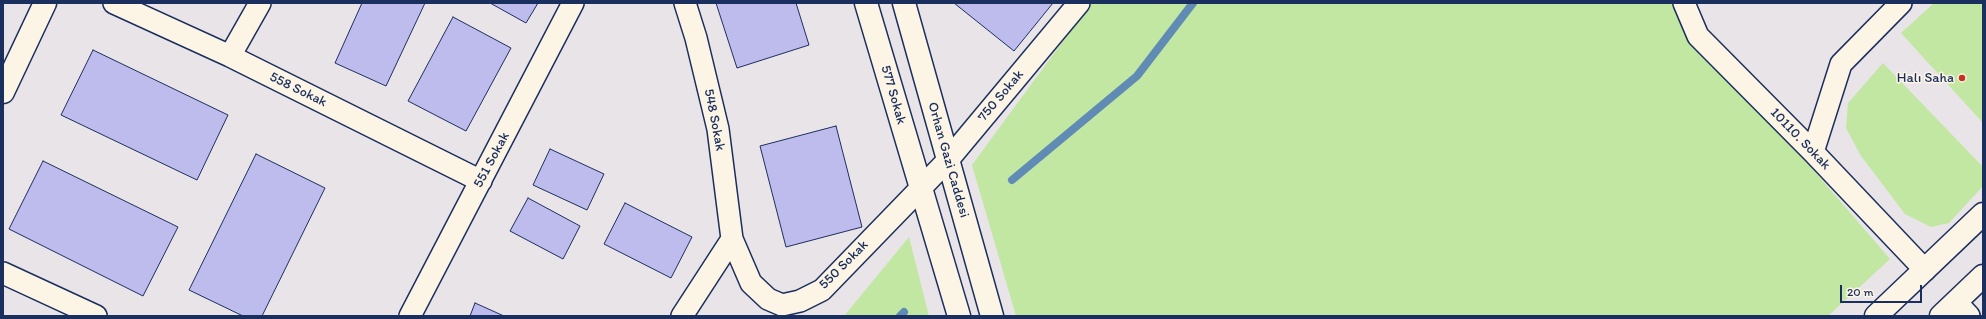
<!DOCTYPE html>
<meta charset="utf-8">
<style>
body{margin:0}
#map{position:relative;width:1986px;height:319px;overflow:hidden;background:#e9e4e7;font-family:Itim,sans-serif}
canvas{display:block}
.frame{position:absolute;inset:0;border:4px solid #1b2f5e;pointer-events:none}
.scale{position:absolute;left:1840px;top:285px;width:82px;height:18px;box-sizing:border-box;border:2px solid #1b2f5e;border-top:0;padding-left:5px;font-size:12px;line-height:14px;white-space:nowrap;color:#1b2f5e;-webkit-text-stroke:3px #fcf5e5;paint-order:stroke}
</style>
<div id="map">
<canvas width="1986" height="319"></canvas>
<div class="frame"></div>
<div class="scale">20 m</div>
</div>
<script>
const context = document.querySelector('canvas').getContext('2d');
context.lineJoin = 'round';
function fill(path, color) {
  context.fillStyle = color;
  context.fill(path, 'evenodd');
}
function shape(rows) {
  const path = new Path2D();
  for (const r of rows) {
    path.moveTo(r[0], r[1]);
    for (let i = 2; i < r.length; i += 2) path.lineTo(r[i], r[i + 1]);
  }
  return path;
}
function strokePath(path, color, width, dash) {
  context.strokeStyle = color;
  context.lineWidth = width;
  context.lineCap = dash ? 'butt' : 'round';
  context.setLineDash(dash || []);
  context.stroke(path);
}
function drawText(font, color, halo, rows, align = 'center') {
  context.font = font + ' Itim,sans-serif';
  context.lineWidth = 3;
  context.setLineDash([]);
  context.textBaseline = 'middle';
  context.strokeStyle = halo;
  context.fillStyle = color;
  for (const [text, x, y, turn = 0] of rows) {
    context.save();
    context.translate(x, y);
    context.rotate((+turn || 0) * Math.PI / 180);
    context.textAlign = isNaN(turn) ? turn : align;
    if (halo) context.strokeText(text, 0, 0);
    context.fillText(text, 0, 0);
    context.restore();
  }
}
fill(shape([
 [1091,3,1684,3,1698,36,1890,259,1828,316,1016,316,972,165],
 [1934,3,1982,3,1983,5,1983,123,1901,33],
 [1883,63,1983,167,1983,186,1949,223,1931,227,1905,214,1861,156,1846,128,1848,103],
 [909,237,929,316,844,316]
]), '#c1e7a2');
strokePath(shape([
 [1012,180,1137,76,1193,3],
 [900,316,904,312]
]), '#608bb4', 8);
const building = shape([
 [362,3,425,3,386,86,335,63,362,3],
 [490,3,538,3,526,23,490,3],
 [716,3,796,3,809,45,737,68,716,3],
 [954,3,1053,3,1014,51,954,3],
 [453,17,511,48,466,131,408,101,453,17],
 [93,50,228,115,197,180,61,115,93,50],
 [836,126,862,227,786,247,760,146,836,126],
 [550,149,604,174,587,210,533,185,550,149],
 [256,154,325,188,262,316,243,316,189,290,256,154],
 [43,161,178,227,143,296,9,229,43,161],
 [528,198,580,226,563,259,510,231,528,198],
 [625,203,692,237,671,278,604,244,625,203],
 [475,303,504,316,470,316,475,303]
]);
fill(building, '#bebbed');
strokePath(building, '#1b2f5e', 1);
const minor = shape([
 [114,3,230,56,481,181],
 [685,3,696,38,718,129,732,239,751,283,768,299,782,305,800,301,822,290,948,160,1079,3],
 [1684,3,1698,36,1813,152,1925,270],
 [230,56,260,3],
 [1813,152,1841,64,1901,3],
 [3,273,96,316],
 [1956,302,1969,316],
 [410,316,573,3],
 [682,316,732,239]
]);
const tertiary = shape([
 [866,3,959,316],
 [904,3,992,316],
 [3,92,45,3],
 [1876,316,1983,214],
 [1941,316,1983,276]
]);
strokePath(minor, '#1b2f5e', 24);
strokePath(tertiary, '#1b2f5e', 25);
strokePath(minor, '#fcf5e5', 21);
strokePath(tertiary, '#fcf5e5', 22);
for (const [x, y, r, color] of [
 [1962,78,4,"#c8321e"]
]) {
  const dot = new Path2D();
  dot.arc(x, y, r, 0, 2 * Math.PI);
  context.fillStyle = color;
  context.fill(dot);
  strokePath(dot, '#fcf5e5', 1.5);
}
drawText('14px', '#1b2f5e', '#fcf5e5', [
 ["Halı Saha",1954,78]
], 'right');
drawText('14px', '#1b2f5e', '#fcf5e5', [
 ["558 Sokak",298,90,26],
 ["577 Sokak",893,95,74],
 ["750 Sokak",1001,96,-50],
 ["548 Sokak",714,120,79],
 ["10110. Sokak",1800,139,46],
 ["551 Sokak",492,160,-62],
 ["Orhan Gazi Caddesi",948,160,74],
 ["550 Sokak",844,265,-45]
]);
</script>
